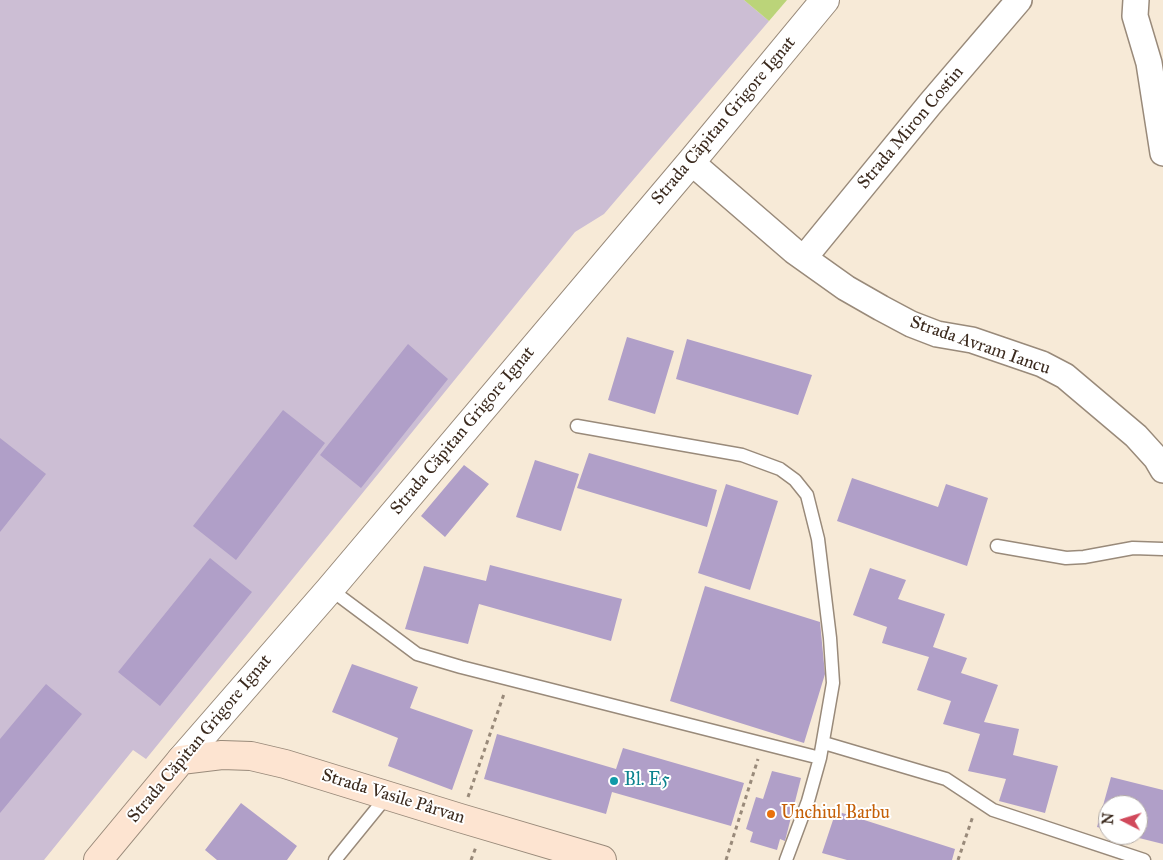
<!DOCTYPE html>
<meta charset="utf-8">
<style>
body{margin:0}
#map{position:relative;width:1163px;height:860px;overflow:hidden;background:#f7ead7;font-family:"IM FELL Great Primer",serif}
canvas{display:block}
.north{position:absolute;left:1098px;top:795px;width:50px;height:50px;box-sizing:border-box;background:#fff;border:1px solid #b1aaa5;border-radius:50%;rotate:275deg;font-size:14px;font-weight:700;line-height:20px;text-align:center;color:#3b2a1e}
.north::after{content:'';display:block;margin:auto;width:18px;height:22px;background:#d1495b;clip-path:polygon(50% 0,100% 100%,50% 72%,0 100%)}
</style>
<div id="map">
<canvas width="1163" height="860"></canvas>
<div class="north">N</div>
</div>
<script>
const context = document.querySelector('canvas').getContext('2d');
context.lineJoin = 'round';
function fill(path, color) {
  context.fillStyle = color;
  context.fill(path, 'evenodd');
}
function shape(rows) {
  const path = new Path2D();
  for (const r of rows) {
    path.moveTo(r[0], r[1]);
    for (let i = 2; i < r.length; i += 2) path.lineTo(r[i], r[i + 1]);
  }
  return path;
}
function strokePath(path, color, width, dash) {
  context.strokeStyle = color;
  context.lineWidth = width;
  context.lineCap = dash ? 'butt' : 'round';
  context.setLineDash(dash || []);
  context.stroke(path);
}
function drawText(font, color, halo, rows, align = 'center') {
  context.font = font + ' "IM FELL Great Primer",serif';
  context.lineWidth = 4;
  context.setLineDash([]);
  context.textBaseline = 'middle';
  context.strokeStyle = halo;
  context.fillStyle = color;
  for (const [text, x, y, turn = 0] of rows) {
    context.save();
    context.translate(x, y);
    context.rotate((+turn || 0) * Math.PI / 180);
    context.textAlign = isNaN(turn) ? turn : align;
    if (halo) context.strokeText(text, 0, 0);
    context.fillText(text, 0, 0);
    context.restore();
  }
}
fill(shape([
 [0,0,744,0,769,21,604,214,575,232,146,759,133,750,44,860,0,860]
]), '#ccbed4');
fill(shape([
 [744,0,787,0,769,21]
]), '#bbd479');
fill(shape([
 [627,337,674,351,655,414,608,400],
 [687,339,812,375,798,415,676,379],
 [408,344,448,379,361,488,320,455],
 [283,410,325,443,236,560,193,526],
 [0,438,46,474,0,532],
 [589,453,717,490,707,527,577,488],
 [535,460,579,474,561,531,516,517],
 [464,465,489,484,445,537,421,516],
 [852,478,938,507,946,484,988,498,967,566,837,521],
 [726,484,778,501,750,590,698,573],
 [210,558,252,592,160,706,118,672],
 [490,565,622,599,611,641,479,604,468,644,405,629,424,566,486,581],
 [870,568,906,580,898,599,945,614,933,647,967,658,961,673,998,685,984,722,1019,729,1013,755,1058,766,1045,813,999,801,1006,779,968,771,980,734,943,724,951,701,917,690,929,657,882,643,887,627,853,615],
 [705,586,820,622,825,674,804,743,670,701],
 [352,664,418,687,410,708,473,730,452,790,388,766,398,738,332,712],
 [46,684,82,714,0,813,0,739],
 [497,734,616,769,623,748,744,783,731,826,612,792,606,814,484,779],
 [772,771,801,778,785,841,780,839,777,850,750,842,753,832,746,829,756,797,763,799],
 [1111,777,1163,790,1163,844,1131,836,1138,835,1138,805,1108,805,1108,830,1097,827],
 [241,803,297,846,287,860,217,860,205,850],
 [836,811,955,849,952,860,847,860,822,853]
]), '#b09fc8');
const service = shape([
 [577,426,742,455,780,469,795,480,807,495,818,539,830,638,833,683,820,758,808,801,786,860],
 [997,546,1066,558,1084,557,1133,548,1163,549],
 [330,589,417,654,461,667,820,758],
 [824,743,946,779,993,810,1144,860],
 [335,860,387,796]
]);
const minor = shape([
 [1136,0,1135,16,1149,63,1163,153],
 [691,162,794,251,846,288,881,308,911,324,937,334,972,340,1042,364,1065,376,1136,436,1156,458,1163,470],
 [804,258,930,104,1019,0]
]);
const tertiary = shape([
 [181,760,330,589,691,162,825,0]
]);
const secondary = shape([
 [98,860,181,760,222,755,251,756,285,764,460,818,602,860]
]);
strokePath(service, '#998a7a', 15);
strokePath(minor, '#998a7a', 28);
strokePath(tertiary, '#998a7a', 30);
strokePath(secondary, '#998a7a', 30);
strokePath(shape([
 [468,797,504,694],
 [471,860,476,847],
 [726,860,758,759],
 [958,860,973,816]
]), '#998a7a', 3, [4, 4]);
strokePath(service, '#fff', 12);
strokePath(minor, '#fff', 25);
strokePath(tertiary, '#fff', 28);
strokePath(secondary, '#fde4d1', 28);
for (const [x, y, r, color] of [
 [614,781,5,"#0f9aa8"],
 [771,814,5,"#e8710a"]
]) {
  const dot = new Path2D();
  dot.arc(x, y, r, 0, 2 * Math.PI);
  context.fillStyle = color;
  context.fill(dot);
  strokePath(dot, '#fff', 2);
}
drawText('18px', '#3b2a1e', '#fff', [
 ["Strada Căpitan Grigore Ignat",724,121,-50],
 ["Strada Miron Costin",911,128,-50],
 ["Strada Avram Iancu",980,346,19],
 ["Strada Căpitan Grigore Ignat",463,431,-50],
 ["Strada Căpitan Grigore Ignat",200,739,-50],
 ["Strada Vasile Pârvan",393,797,17]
]);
drawText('18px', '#0d838f', '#fff', [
 ["Bl. E5",624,781]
], 'left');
drawText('18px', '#c56008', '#fff', [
 ["Unchiul Barbu",781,814]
], 'left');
</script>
